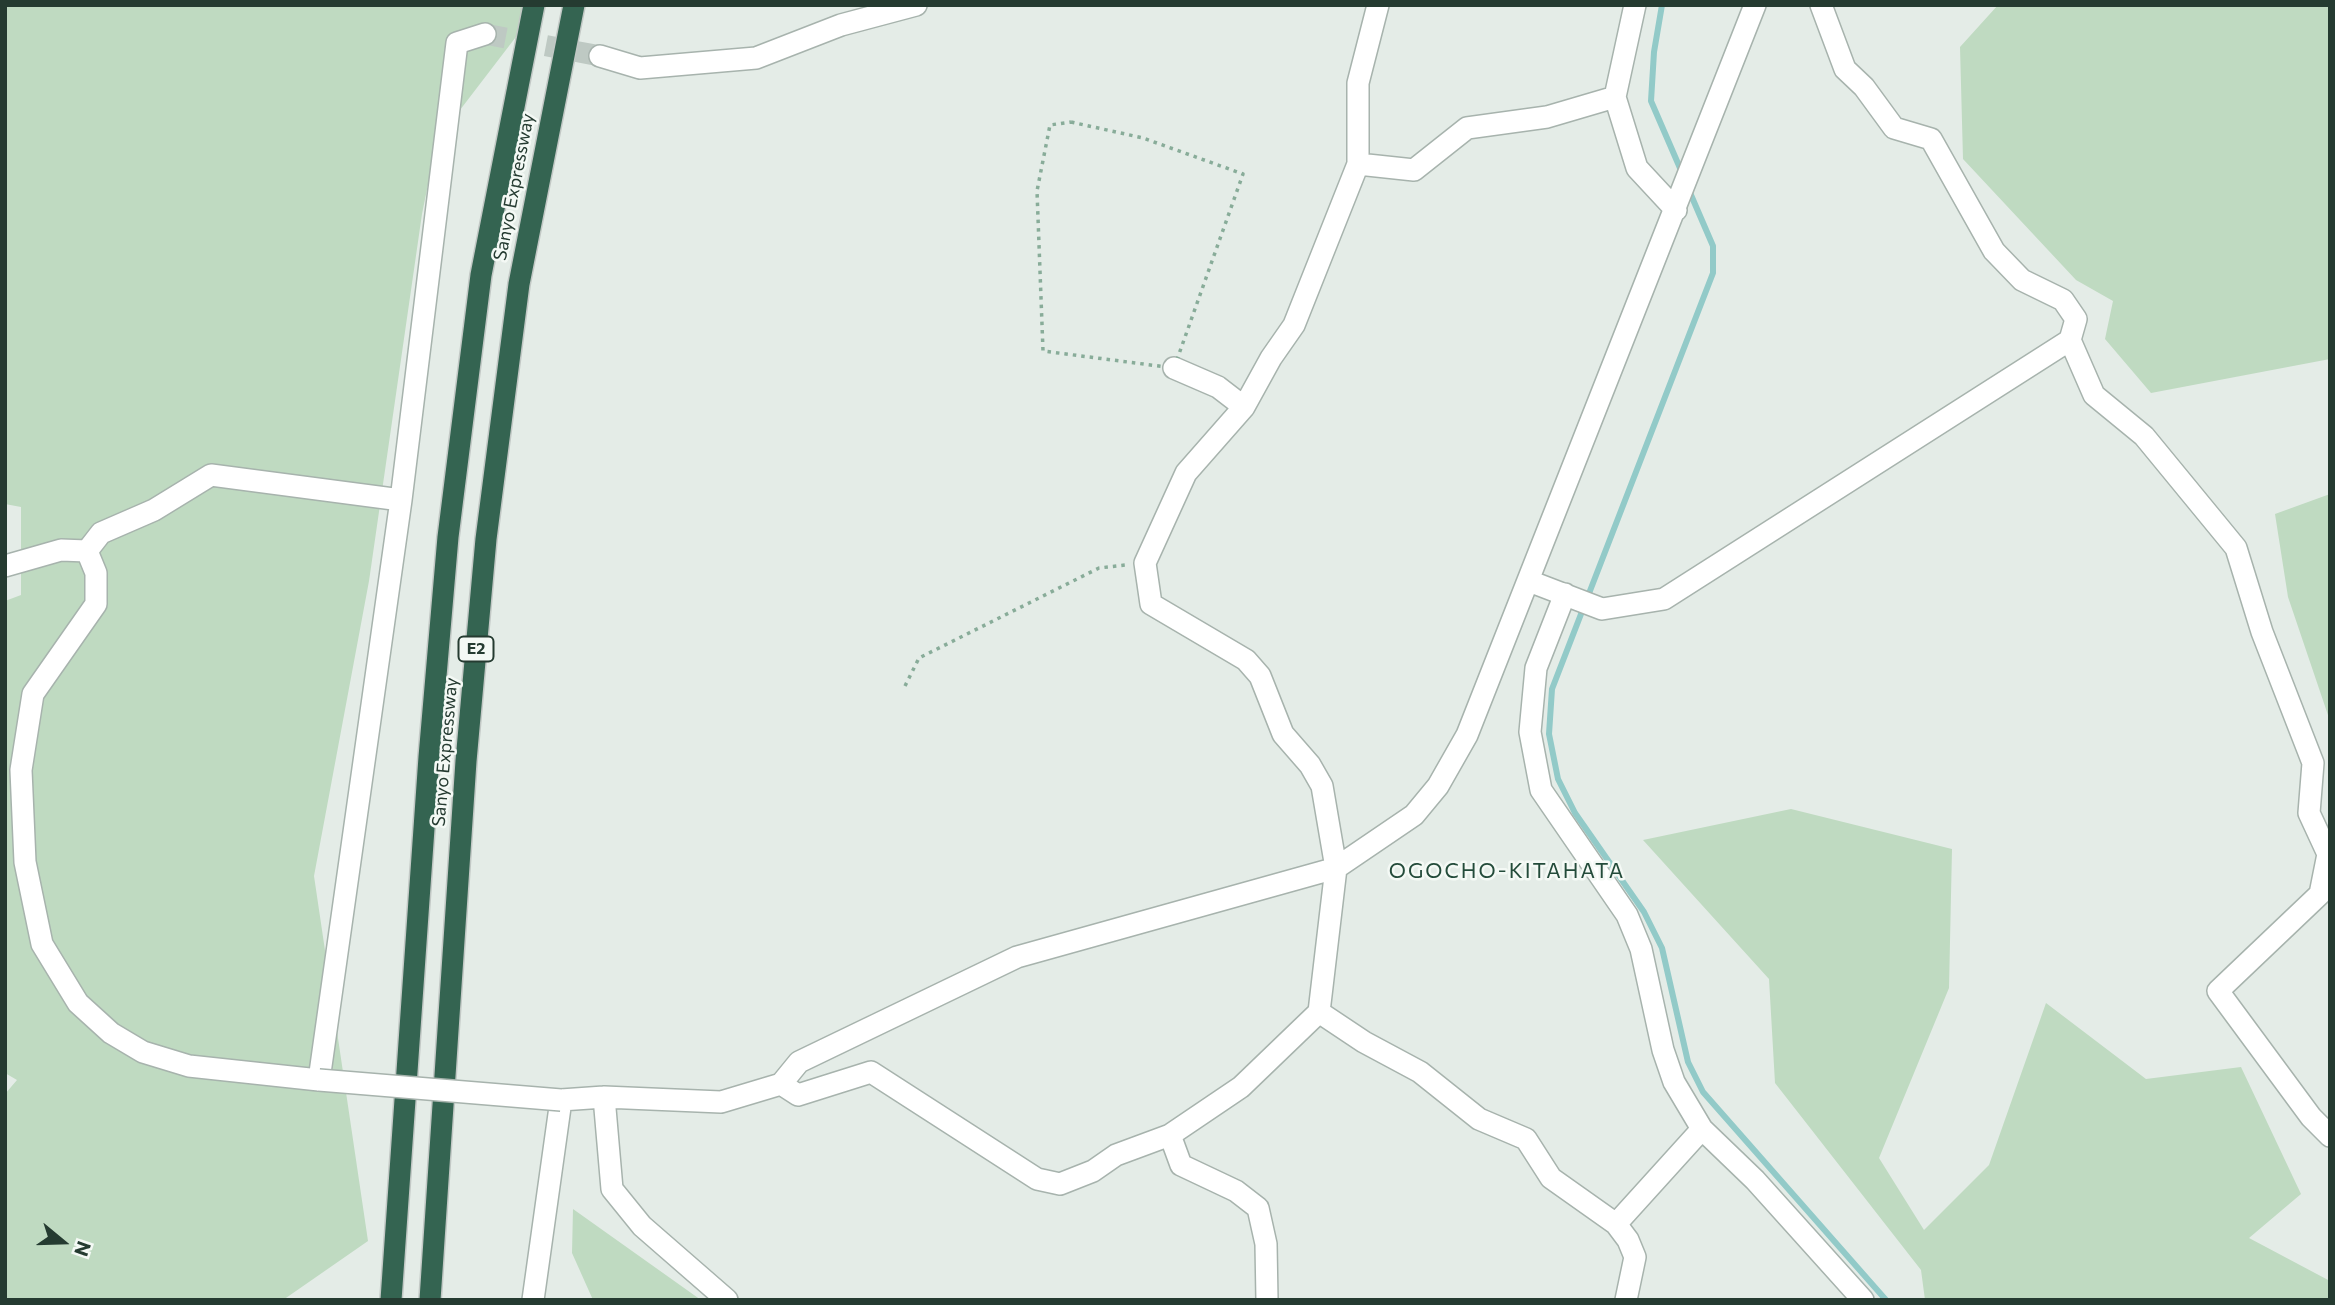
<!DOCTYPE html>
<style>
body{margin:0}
#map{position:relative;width:2335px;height:1305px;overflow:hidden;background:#e4ece7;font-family:Commissioner,sans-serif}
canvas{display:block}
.frame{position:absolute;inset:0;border:7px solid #253b31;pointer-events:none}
.north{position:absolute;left:28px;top:1207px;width:70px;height:70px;-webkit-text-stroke:5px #f4f9f5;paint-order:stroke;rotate:109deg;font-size:19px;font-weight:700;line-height:28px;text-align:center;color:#253b31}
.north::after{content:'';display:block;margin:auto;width:24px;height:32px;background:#253b31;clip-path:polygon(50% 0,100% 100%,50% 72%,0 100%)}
</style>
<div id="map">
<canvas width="2335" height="1305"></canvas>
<div class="frame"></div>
<div class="north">N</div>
</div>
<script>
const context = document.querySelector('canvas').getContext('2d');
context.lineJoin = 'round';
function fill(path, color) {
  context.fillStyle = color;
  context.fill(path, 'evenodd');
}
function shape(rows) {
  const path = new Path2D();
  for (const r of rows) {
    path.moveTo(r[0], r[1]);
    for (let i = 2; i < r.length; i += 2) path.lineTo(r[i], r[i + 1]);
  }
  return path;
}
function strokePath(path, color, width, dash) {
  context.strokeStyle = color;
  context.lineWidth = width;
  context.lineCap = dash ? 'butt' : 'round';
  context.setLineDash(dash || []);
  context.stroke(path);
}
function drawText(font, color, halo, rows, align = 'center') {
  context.font = font + ' Commissioner,sans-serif';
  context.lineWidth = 5;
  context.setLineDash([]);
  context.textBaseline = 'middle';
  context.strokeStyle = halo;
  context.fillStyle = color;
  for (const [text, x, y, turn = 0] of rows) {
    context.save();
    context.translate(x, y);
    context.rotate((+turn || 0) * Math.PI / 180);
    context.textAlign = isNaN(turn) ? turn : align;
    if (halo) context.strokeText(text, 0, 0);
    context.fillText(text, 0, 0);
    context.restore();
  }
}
fill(shape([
 [5,5,544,5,535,12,437,140,422,214,369,581,314,876,368,1241,283,1300,5,1300,5,1094,17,1080,5,1073,5,601,21,595,21,507,5,504],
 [1998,5,2330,5,2330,359,2151,393,2105,339,2113,301,2076,280,1963,159,1960,47],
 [2330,494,2330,721,2288,597,2275,514],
 [1791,809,1952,849,1949,988,1879,1158,1924,1230,1989,1165,2046,1003,2146,1079,2241,1067,2301,1194,2249,1238,2330,1281,2330,1300,1925,1300,1921,1270,1775,1083,1769,979,1643,840],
 [573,1209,701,1300,593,1300,572,1253]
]), '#bfdac1');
strokePath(shape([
 [1662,5,1654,52,1651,101,1683,175],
 [1688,188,1713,246,1713,273,1552,689,1549,734,1558,779,1575,813,1644,912,1662,948,1688,1062,1703,1092,1886,1300]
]), '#92cac8', 6);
strokePath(shape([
 [485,34,600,56]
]), '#bec9c3', 21, [21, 10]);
const minor = shape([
 [1635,5,1615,97,1637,168,1676,210],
 [1821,5,1845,69,1864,87,1894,128,1931,139,1994,251,2022,280,2063,300,2076,319,2070,340],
 [600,56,640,68,756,58,841,25,916,5],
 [1358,164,1414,170,1467,128,1547,117,1615,97],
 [1174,368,1218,387,1244,407,1271,358,1294,325,1358,164,1358,83,1378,5],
 [1244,407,1186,473,1145,563,1151,604,1246,660,1260,676,1283,734,1310,765,1322,786,1336,868,1319,1012,1364,1042,1420,1072,1479,1119,1526,1139,1551,1178,1616,1224,1628,1240,1635,1257,1626,1300],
 [87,551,96,573,96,604,33,694,21,770,25,862,42,944,78,1003,111,1033,143,1052,189,1066,319,1080,401,500,457,43,485,34],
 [87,551,101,533,154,510,211,475,401,500],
 [5,566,61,550,87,551],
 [1529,581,1602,609,1664,599,2070,340,2094,395,2144,436,2236,548,2262,632,2313,763,2309,813,2328,854,2320,894,2218,991,2311,1117,2330,1136],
 [1565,594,1536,668,1530,732,1541,790,1627,915,1641,949,1663,1050,1674,1082,1702,1129,1755,1180,1863,1300],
 [781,1084,798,1095,871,1072,1037,1179,1060,1184,1093,1171,1116,1155,1170,1135,1241,1087,1319,1012],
 [604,1097,612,1189,642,1226,727,1300],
 [1170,1135,1181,1165,1236,1191,1258,1208,1266,1244,1267,1300],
 [1616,1224,1702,1129],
 [533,1300,561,1100,604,1097,721,1102,781,1084,799,1062,1017,957,1336,868,1414,815,1438,786,1467,735,1755,5]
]);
const motorway = shape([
 [391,1300,429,757,448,537,481,275,534,5],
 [430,1300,466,761,486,539,519,284,574,5]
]);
strokePath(minor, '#a7b3ad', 24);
strokePath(motorway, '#c2c8c5', 24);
strokePath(shape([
 [1071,122,1143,138,1243,174,1174,368,1043,351,1037,191,1050,125,1071,122],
 [905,686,919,658,1099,568,1125,565]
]), '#88ac99', 3.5, [3.5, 5]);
strokePath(minor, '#fff', 21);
strokePath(motorway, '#346451', 21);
const minorBridge = shape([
 [319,1080,561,1100]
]);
strokePath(minorBridge, '#a7b3ad', 24, []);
strokePath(minorBridge, '#fff', 21);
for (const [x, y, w] of [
 [476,649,35]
]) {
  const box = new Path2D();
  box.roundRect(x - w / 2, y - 12.5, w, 25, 5);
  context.fillStyle = '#f4f9f5';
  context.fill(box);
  strokePath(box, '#253b31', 2);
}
drawText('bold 16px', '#253b31', null, [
 ["E2",476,649]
]);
drawText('18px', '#253b31', '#f4f9f5', [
 ["Sanyo Expressway",514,187,-79],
 ["Sanyo Expressway",445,752,-85]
]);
context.letterSpacing = '2px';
drawText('21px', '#234b3a', '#f4f9f5', [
 ["OGOCHO-KITAHATA",1507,871]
]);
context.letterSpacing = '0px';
</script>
